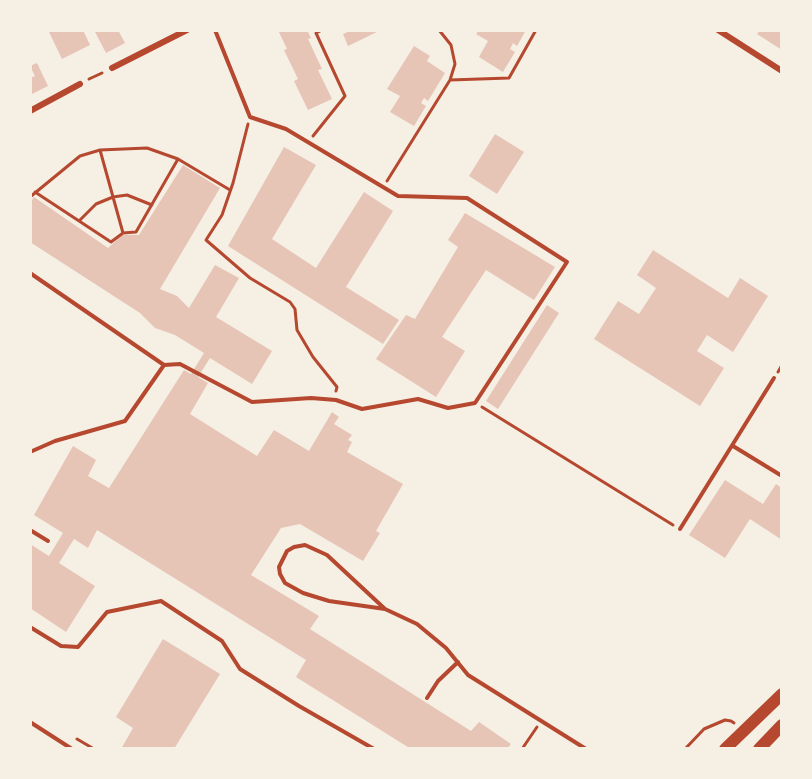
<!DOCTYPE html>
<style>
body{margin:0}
#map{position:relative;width:812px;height:779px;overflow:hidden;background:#f6efe4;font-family:"PT Sans Narrow",sans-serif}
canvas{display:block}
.frame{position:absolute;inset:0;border:32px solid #f6efe4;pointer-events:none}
</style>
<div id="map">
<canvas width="812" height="779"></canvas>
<div class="frame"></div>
</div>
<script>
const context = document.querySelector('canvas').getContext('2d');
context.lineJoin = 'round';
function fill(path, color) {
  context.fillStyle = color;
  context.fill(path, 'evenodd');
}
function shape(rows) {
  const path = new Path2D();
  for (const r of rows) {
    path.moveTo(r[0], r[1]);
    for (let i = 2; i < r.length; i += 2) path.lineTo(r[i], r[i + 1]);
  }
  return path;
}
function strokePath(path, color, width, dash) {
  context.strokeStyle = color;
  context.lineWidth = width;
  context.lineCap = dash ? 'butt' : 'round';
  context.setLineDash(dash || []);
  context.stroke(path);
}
fill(shape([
 [48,30,83,30,90,45,62,59],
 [94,30,118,30,125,43,106,53],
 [278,30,307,30,311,38,308,39,322,69,318,70,332,99,308,110,294,81,298,79,284,50,287,49],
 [352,30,381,30,348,46,343,34],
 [479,30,526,30,517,46,513,43,510,49,515,52,503,72,479,57,488,41,476,34],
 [760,30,782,30,782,50,757,34],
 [414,46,430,56,427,61,445,73,428,101,424,98,421,103,426,106,414,126,390,112,400,96,387,89],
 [37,63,48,86,30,95,30,78,35,76,30,66],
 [495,134,524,152,497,194,469,176],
 [284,147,316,165,272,239,316,268,364,192,393,211,346,287,399,320,383,344,228,246],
 [183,165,220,188,160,289,177,296,189,308,215,265,239,278,216,317,272,351,252,384,210,358,198,377,208,383,190,414,257,456,274,430,309,451,332,412,339,417,334,424,352,435,348,440,352,442,347,452,403,484,376,531,380,533,363,561,300,524,281,528,251,575,319,616,310,629,471,731,479,722,511,744,507,749,411,749,296,677,306,660,97,530,88,548,74,539,59,563,95,586,66,632,30,608,30,544,49,556,63,533,34,515,73,446,96,460,88,476,109,488,184,370,191,374,204,353,175,335,155,328,140,313,30,242,30,203,34,197,108,248,122,235,139,235],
 [465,213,555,267,534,300,486,270,442,337,465,351,436,397,376,359,406,315,415,319,458,247,448,240],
 [653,250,728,298,740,278,768,296,733,352,707,335,697,351,724,368,700,406,594,339,618,301,639,314,656,288,637,275],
 [547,305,559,313,498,409,486,401],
 [725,480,763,504,776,484,782,488,782,540,750,519,725,558,689,535],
 [163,639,220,674,174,749,121,749,133,728,116,717]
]), '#e6c5b7');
strokePath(shape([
 [89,79,102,73],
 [450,80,509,78,536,30],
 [248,124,233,183,222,215,206,240,250,278,290,302,295,309,297,330,313,357,337,387,336,391],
 [313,136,345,96,316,33,322,30],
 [100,150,123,233],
 [387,181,450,80,455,64,451,45,439,30],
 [35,192,111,242,123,233,136,232,178,159],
 [30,197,80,156,100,150,147,148,178,159,230,190],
 [79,221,96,204,113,197,127,195,152,205],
 [778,372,782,365],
 [482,407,673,525],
 [77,739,94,749],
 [522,749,537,727],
 [685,749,704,729,725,720,731,721,734,723]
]), '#b5482f', 3);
strokePath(shape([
 [30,273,164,365,180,364,252,402,311,398,336,400,362,409,418,399,448,408,475,403,567,262,467,198,398,196,286,129,250,117,215,30],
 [733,446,782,476],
 [30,452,55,441,125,421,164,365],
 [680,529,774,378],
 [30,530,48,541],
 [385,609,327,555,305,545,294,547,287,551,279,567,280,574,285,583,303,593,329,601,385,609,417,624,446,648,468,675,586,749],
 [30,627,61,646,78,647,107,612,161,601,222,641,240,669,299,706,374,749],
 [427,698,438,681,458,662],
 [30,722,72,749]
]), '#b5482f', 4);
strokePath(shape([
 [718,30,782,71],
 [112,68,187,30],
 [30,111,80,84]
]), '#b5482f', 6);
strokePath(shape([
 [725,749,782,694],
 [759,749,782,725]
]), '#b5482f', 12);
</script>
